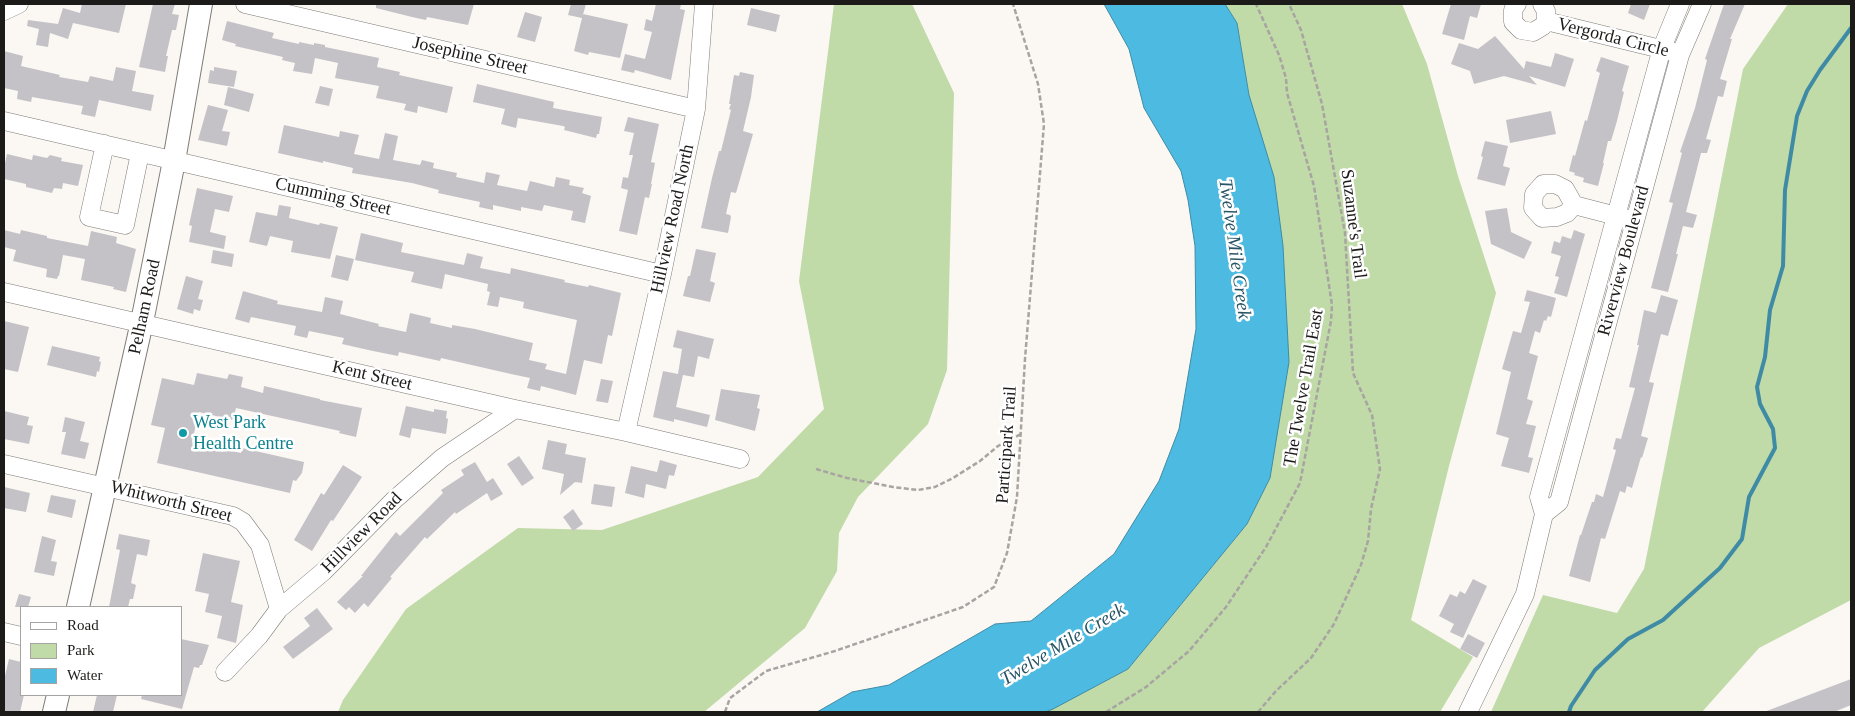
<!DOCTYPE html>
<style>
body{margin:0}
#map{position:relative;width:1855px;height:716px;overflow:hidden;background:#fbf7f3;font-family:"Times New Roman",serif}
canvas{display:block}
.frame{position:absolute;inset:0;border:5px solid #1d1b1a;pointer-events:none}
.legend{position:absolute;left:20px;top:606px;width:162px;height:90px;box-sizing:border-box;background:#fff;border:1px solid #a5a4a3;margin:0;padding:6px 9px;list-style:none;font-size:15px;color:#1d1b1a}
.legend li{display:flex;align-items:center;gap:10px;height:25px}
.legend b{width:25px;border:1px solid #a5a4a3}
</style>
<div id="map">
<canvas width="1855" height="716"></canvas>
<div class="frame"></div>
<ul class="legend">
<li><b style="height:6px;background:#fff"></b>Road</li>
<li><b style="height:14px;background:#c0daa8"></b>Park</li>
<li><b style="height:14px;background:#4dbbe1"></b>Water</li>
</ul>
</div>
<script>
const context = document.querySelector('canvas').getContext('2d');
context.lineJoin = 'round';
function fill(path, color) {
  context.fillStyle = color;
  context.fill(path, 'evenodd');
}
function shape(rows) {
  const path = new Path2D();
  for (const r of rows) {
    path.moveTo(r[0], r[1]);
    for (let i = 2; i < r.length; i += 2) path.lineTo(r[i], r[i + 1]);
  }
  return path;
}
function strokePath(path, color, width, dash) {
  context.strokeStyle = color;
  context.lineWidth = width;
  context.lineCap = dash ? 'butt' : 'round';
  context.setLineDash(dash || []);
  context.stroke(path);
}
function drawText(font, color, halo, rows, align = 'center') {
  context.font = font + ' "Times New Roman",serif';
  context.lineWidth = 5;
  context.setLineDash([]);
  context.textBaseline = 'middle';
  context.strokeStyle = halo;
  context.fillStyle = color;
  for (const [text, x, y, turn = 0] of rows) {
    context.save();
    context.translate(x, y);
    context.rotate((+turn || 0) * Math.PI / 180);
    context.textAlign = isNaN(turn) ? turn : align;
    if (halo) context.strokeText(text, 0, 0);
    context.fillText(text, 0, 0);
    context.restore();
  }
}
fill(shape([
 [834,4,912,4,954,93,947,370,928,424,858,497,839,533,837,571,805,628,704,712,338,712,343,700,406,609,518,528,602,530,758,477,824,409,799,281],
 [1225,4,1402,4,1427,64,1458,176,1496,293,1449,466,1411,620,1473,657,1440,712,1045,712,1128,669,1247,524,1270,478,1249,95,1237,23],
 [1788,4,1851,4,1851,600,1759,648,1702,712,1491,712,1543,595,1617,613,1644,569,1743,69]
]), '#c0daa8');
const water = shape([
 [1104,4,1225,4,1237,23,1249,95,1274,177,1283,246,1289,362,1270,478,1247,524,1128,669,1053,709,1045,712,817,712,852,692,889,685,995,624,1031,621,1114,554,1159,481,1179,429,1196,329,1195,246,1188,200,1181,171,1144,108,1129,49,1104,4]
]);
fill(water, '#4dbbe1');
strokePath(water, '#3f8ba5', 1);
strokePath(shape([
 [1569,712,1571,706,1595,670,1628,639,1663,620,1675,609,1720,568,1742,539,1749,497,1775,448,1773,429,1760,404,1757,387,1765,357,1770,310,1783,266,1785,190,1797,116,1807,91,1820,70,1851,28]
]), '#3f8ba5', 4);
fill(shape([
 [82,4,126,4,119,33,73,23,68,39,50,33,48,47,36,45,39,29,27,26,28,20,58,24,63,8,80,13],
 [153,4,175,4,172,14,179,15,176,30,172,30,166,56,168,56,165,72,139,67],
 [376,4,474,4,468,25,427,17,426,20,412,17,376,8],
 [571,4,586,4,582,18,568,15],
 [656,4,681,4,680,9,685,10,671,80,635,70,634,73,621,70,625,54,645,59,652,32,644,30,646,19,652,21],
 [1451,4,1481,4,1477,18,1470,16,1464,40,1442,34],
 [1631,4,1650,4,1644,20,1628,13],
 [1724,4,1745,4,1730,39,1732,39,1720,79,1727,81,1723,97,1718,96,1706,139,1711,140,1707,153,1701,153,1686,212,1697,215,1693,228,1683,226,1676,254,1678,254,1668,292,1651,288,1673,203,1669,202,1682,153,1680,152,1695,108,1707,60,1705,59],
 [751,8,780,15,776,32,747,25],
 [525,12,542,17,535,42,517,37],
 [583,14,628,24,620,58,589,52,588,55,574,51],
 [227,21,274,33,272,38,299,44,299,42,314,45,314,43,325,45,325,47,379,58,377,67,400,72,399,75,453,87,447,113,418,106,417,113,404,110,406,104,376,98,379,86,335,78,338,63,315,58,312,74,293,71,295,63,282,60,283,57,235,46,236,44,222,40],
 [1495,36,1524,69,1526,61,1551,67,1555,53,1574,59,1565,87,1529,76,1537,85,1504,76,1474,84,1470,71,1451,64,1459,43,1478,49],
 [4,51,23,56,21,66,60,75,59,77,88,82,90,76,113,81,116,67,136,71,132,91,154,95,151,111,99,100,95,117,81,114,83,106,32,97,31,102,17,99,18,91,4,88],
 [1601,57,1629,66,1622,91,1624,92,1617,121,1611,141,1608,141,1603,163,1604,163,1598,186,1583,182,1584,178,1574,175,1575,173,1569,171,1573,155,1575,156,1585,120,1587,121,1600,73,1596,71],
 [214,67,237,71,234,87,208,83,210,70,214,71],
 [740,72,754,75,751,97,743,131,753,134,736,193,731,192,726,214,730,215,731,217,728,233,701,228,712,178,719,151,721,151,731,110,729,109,731,104,729,104,734,75,739,76],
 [477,84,554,102,553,108,602,117,599,134,597,134,596,138,564,130,565,127,563,126,518,118,516,128,501,124,505,109,473,102],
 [320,86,333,89,329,106,315,103],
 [228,87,254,94,249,112,224,105],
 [208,105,228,110,222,131,230,132,227,146,198,140],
 [1551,111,1556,134,1510,143,1506,120],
 [628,117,659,124,651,162,655,163,651,184,652,184,649,198,645,197,637,235,619,231,628,190,621,188,623,177,628,178,633,155,629,155,634,133,624,131],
 [284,125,339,137,340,131,359,135,354,154,379,159,385,133,398,136,393,160,420,165,422,160,434,163,433,168,457,173,456,177,484,183,486,172,500,175,497,185,527,191,530,181,554,187,556,177,570,180,569,185,584,188,582,193,591,196,585,223,571,220,573,211,544,205,542,211,521,207,521,211,493,205,493,210,479,207,480,202,438,193,439,190,412,183,352,173,353,168,323,161,323,163,278,153],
 [1485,141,1508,146,1503,166,1510,168,1505,186,1477,179,1483,157,1481,156],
 [7,154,32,160,33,155,47,158,50,155,62,158,61,161,83,165,78,186,63,183,62,189,54,188,52,193,26,187,26,184,4,179,4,168],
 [197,188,233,196,229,212,215,209,210,232,226,236,224,249,189,242,192,226,189,225],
 [279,205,291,207,289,218,319,225,320,223,338,227,330,259,291,252,293,241,270,236,267,246,249,242,256,212,277,216],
 [1507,208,1511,232,1532,242,1524,259,1491,244,1485,211],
 [4,230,20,234,21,230,47,236,47,238,88,246,91,231,117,237,116,243,136,249,126,292,113,289,114,287,81,280,85,259,63,255,59,276,58,276,57,279,46,277,47,269,13,261,16,250,4,247],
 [1574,230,1585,234,1567,297,1554,293,1559,277,1555,276,1561,256,1551,253,1554,241,1560,243,1562,236,1571,239],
 [361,233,403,243,401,252,464,265,467,253,483,257,480,268,510,274,511,268,565,280,564,282,588,287,589,285,621,293,612,336,608,335,602,364,584,360,576,395,541,386,540,391,527,388,530,378,511,374,441,358,440,361,399,352,398,356,373,351,342,344,344,338,309,331,307,338,294,335,296,326,251,317,249,323,235,319,243,291,278,301,277,304,322,312,325,297,343,301,340,314,379,324,378,326,406,332,410,313,431,318,430,323,452,328,452,325,475,329,533,343,529,360,547,364,545,369,566,374,577,320,523,308,524,302,500,297,498,307,487,305,490,292,487,291,488,284,445,274,442,289,411,282,414,272,355,260],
 [696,249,716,253,710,281,715,283,710,302,683,296,688,276,690,276],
 [213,250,234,254,232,267,211,263],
 [336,255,354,259,348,281,331,277],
 [186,276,203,281,198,299,203,300,200,311,194,309,193,314,177,309],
 [1527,290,1556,298,1551,317,1548,316,1546,321,1544,320,1540,333,1535,331,1529,353,1538,356,1527,399,1533,401,1526,424,1536,426,1528,457,1533,458,1529,473,1501,466,1509,438,1496,434,1511,372,1502,369,1513,331,1521,333,1530,302,1524,301],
 [1661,295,1678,300,1668,336,1661,334,1649,382,1654,383,1641,436,1648,438,1642,458,1641,457,1632,488,1627,486,1625,493,1620,491,1605,539,1601,538,1590,582,1569,576,1580,535,1581,535,1592,502,1594,502,1596,494,1603,497,1616,450,1613,449,1616,438,1621,439,1635,388,1629,387,1639,345,1637,345,1644,310,1656,313],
 [4,321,29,327,18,372,4,369],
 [677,330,714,339,709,359,698,356,694,377,683,375,676,407,710,415,707,427,674,419,674,422,653,417,663,371,678,374,682,349,673,347],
 [52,346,100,357,99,361,101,362,99,372,97,371,96,377,47,365],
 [197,373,227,379,229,374,243,377,241,387,263,393,264,386,320,399,320,400,362,408,356,437,339,433,340,431,236,408,233,420,199,412,192,442,241,453,242,448,304,462,302,473,296,481,293,480,290,493,157,463,165,428,151,425,162,378,194,385],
 [601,379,613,381,608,403,596,401],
 [721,389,760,395,757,408,760,409,755,431,715,420],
 [406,406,434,412,434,409,447,411,446,418,448,419,446,434,412,428,410,438,399,435],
 [4,411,29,417,27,425,33,426,29,444,4,439],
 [65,417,85,422,80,441,89,443,85,459,61,454,66,432,62,432],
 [548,440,567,444,565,454,586,458,582,483,575,482,560,495,564,474,542,469],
 [519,456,534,478,522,486,507,464],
 [660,460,677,465,674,476,669,475,666,489,646,484,644,498,625,493,631,466,657,472],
 [475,462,487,482,493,478,503,494,491,501,487,493,456,514,455,512,427,539,425,537,390,577,392,578,368,607,364,603,355,613,349,607,346,610,337,602,363,576,361,576,396,532,400,536,443,493,441,490,464,475,461,470],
 [343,465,362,477,333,521,331,520,312,551,294,540,321,493,324,495],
 [594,484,615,487,612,507,591,504],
 [4,487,30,493,26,512,4,508],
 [51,495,76,500,72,518,47,512],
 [573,509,583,524,573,531,563,517],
 [119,534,150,540,147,556,137,554,131,583,136,585,133,599,130,599,128,607,109,607,120,550,116,549],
 [42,536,56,540,51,561,57,562,54,576,34,572],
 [203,553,240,561,231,602,243,605,236,643,217,638,222,616,205,612,209,594,195,591],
 [1473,579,1487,586,1463,638,1450,632,1454,624,1439,616,1450,594,1457,597,1460,591,1465,594],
 [19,594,31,597,28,607,15,607],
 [317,608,333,629,293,659,283,647,310,626,304,618],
 [1468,634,1485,643,1477,658,1460,649],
 [181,639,209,645,202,665,200,665,199,668,194,667,182,709,141,699,142,695,181,695],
 [9,659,21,662,21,695,24,695,20,712,4,712,4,680],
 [1851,679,1851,705,1834,712,1764,712],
 [97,695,117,695,113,712,93,712]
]), '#c4c2c7');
const minor = shape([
 [245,4,696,109],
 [1517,4,1513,10,1513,22,1521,30,1533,32,1543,26,1546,21,1546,11,1542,4],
 [4,11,19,4],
 [1546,21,1673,52],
 [4,121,662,274],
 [105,144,89,217,125,225,140,153],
 [1574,205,1567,213,1557,217,1542,218,1533,208,1534,194,1543,184,1555,184,1565,189,1574,205,1628,219],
 [4,292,515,409,626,432,740,459],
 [626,432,662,274,696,109,704,4],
 [4,464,233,516,243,522,260,545,279,609],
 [1544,514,1559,502,1680,55,1702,4],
 [4,632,21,636],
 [225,672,259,636,279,609,324,571,394,500,442,458,515,409],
 [1468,712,1525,594,1544,514,1539,497,1662,48,1680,4]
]);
const major = shape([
 [78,607,142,322,174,161,201,4],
 [54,712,58,695]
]);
strokePath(minor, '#7f7b78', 19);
strokePath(major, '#7f7b78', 24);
strokePath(shape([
 [816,469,847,478,893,487,918,490,935,487,953,478,980,461,998,446,1021,434],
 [725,712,730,698,766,671,835,651,963,607,994,587,1007,553,1017,497,1025,359,1044,124,1038,84,1013,4],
 [1106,712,1146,687,1189,651,1226,607,1266,547,1300,483,1331,321,1332,305,1314,186,1287,93,1286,78,1279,55,1256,4],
 [1258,712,1276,691,1311,658,1334,624,1361,565,1368,541,1371,509,1380,469,1372,415,1353,373,1345,233,1322,104,1301,30,1289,4]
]), '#a7a4a1', 2.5, [5, 2.5]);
strokePath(minor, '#fff', 18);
strokePath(major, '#fff', 22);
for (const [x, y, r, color] of [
 [183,433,5,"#0f9aa8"]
]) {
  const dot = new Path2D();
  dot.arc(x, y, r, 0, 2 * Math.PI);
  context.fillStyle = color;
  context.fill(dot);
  strokePath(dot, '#fff', 2);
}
drawText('18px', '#1d1b1a', '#fff', [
 ["Vergorda Circle",1613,38,14],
 ["Josephine Street",470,56,13],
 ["Cumming Street",333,197,13],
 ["Hillview Road North",673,219,-78],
 ["Suzanne's Trail",1353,224,83],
 ["Riverview Boulevard",1624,261,-75],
 ["Pelham Road",145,307,-78],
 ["Kent Street",372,376,13],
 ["The Twelve Trail East",1304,388,-80],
 ["Participark Trail",1007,445,-86],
 ["Whitworth Street",171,502,14],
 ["Hillview Road",362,533,-45]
]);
drawText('18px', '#0d838f', '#fff', [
 ["West Park",193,423],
 ["Health Centre",193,444]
], 'left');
drawText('italic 19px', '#275566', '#fff', [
 ["Twelve Mile Creek",1234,249,82],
 ["Twelve Mile Creek",1063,645,-31]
]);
</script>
